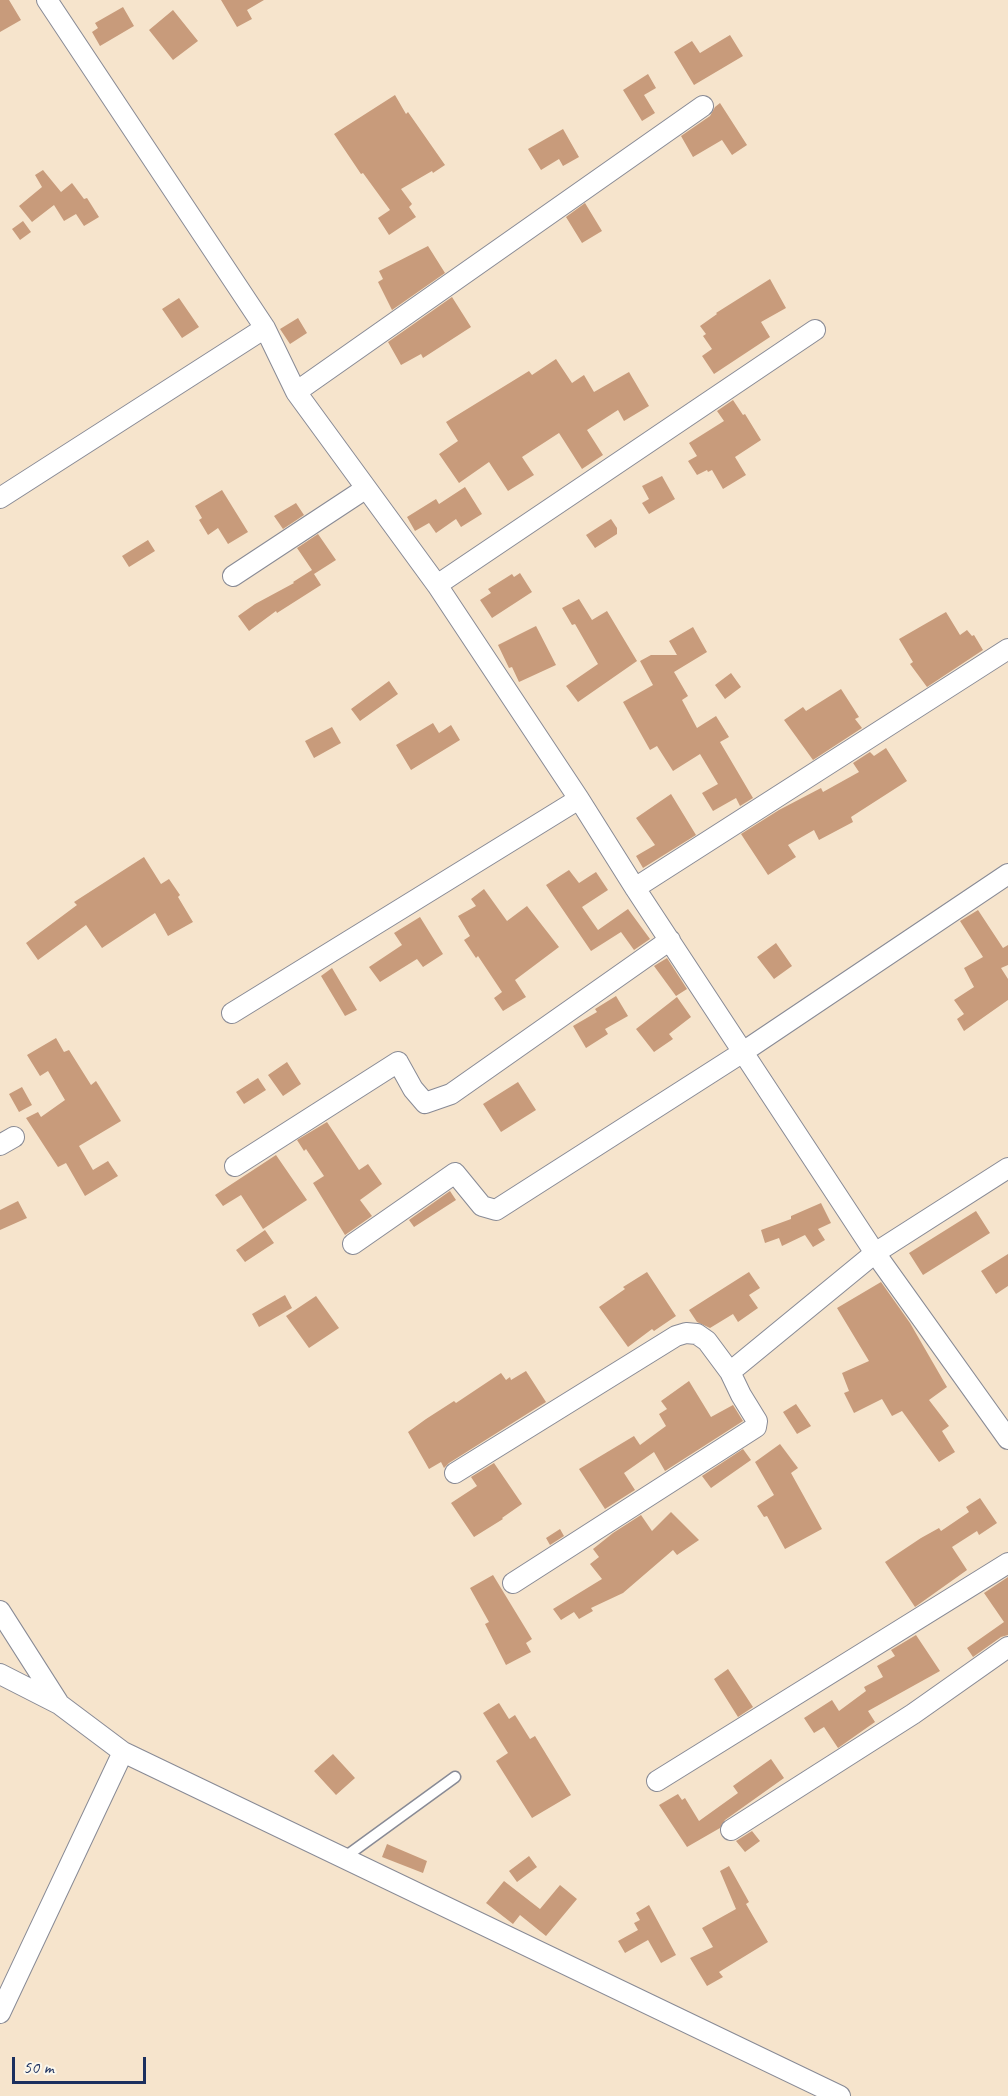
<!DOCTYPE html>
<style>
body{margin:0}
#map{position:relative;width:1008px;height:2096px;overflow:hidden;background:#f6e4cc;font-family:Caveat,sans-serif}
canvas{display:block}
.scale{position:absolute;left:12px;top:2057px;width:134px;height:27px;box-sizing:border-box;border:3px solid #1b2f5e;border-top:0;padding-left:8px;font-size:18px;line-height:21px;white-space:nowrap;color:#1b2f5e;-webkit-text-stroke:4px #fbf7ec;paint-order:stroke}
</style>
<div id="map">
<canvas width="1008" height="2096"></canvas>
<div class="scale">50 m</div>
</div>
<script>
const context = document.querySelector('canvas').getContext('2d');
context.lineJoin = 'round';
function fill(path, color) {
  context.fillStyle = color;
  context.fill(path, 'evenodd');
}
function shape(rows) {
  const path = new Path2D();
  for (const r of rows) {
    path.moveTo(r[0], r[1]);
    for (let i = 2; i < r.length; i += 2) path.lineTo(r[i], r[i + 1]);
  }
  return path;
}
function strokePath(path, color, width, dash) {
  context.strokeStyle = color;
  context.lineWidth = width;
  context.lineCap = dash ? 'butt' : 'round';
  context.setLineDash(dash || []);
  context.stroke(path);
}
fill(shape([
 [0,0,9,0,21,20,0,32],
 [221,0,264,0,247,10,252,19,237,27],
 [123,7,134,26,100,46,92,32,98,28,95,23],
 [173,10,198,41,173,60,149,30],
 [730,35,743,56,694,85,674,52,692,41,700,53],
 [648,74,656,88,644,95,655,113,642,121,623,90],
 [395,95,406,114,408,112,445,165,433,173,432,171,401,189,412,204,409,207,416,217,389,235,378,218,390,210,363,173,361,174,334,134],
 [720,103,747,145,732,155,722,140,693,157,681,136,710,116,715,107],
 [563,129,579,157,563,166,559,159,541,170,528,149],
 [43,170,61,192,72,183,84,199,87,198,99,217,84,226,76,214,64,221,54,205,32,222,19,206,42,187,35,175],
 [585,203,602,231,582,243,566,217],
 [23,221,31,232,20,240,12,229],
 [428,246,445,273,392,310,378,282,383,279,379,271],
 [770,279,786,308,761,322,770,337,714,374,702,356,712,349,703,336,706,334,700,326,717,314,716,313],
 [452,297,471,327,423,358,421,354,401,365,388,342],
 [179,298,199,327,182,338,162,309],
 [298,318,307,333,290,344,280,329],
 [556,359,572,383,584,375,594,392,629,372,649,406,624,421,618,410,587,430,603,455,582,469,559,433,522,457,534,475,508,491,489,462,459,483,439,454,458,441,446,422,529,371,532,375],
 [733,400,743,415,745,414,761,440,735,457,746,475,723,489,712,470,708,472,707,470,697,475,688,461,697,456,689,443,724,421,717,411],
 [662,476,675,499,649,514,642,503,649,499,642,486],
 [465,487,482,514,461,527,456,519,436,533,429,523,415,531,407,517,436,499,439,504],
 [222,490,248,532,228,544,218,528,208,535,199,520,202,518,195,506],
 [296,503,304,515,283,529,274,516],
 [611,519,617,528,617,534,595,548,586,535],
 [318,534,336,560,314,574,321,585,277,613,276,611,249,631,238,616,255,604,294,583,293,582,312,570,297,548],
 [148,540,155,551,129,567,122,556],
 [520,573,532,592,492,618,480,600,491,593,488,589,512,574,514,577],
 [579,599,592,620,607,611,637,661,578,702,566,686,598,664,575,624,572,625,562,608],
 [946,612,960,635,967,630,972,636,974,635,983,650,927,687,910,664,913,662,899,639],
 [536,626,556,665,519,682,512,667,509,668,498,645],
 [693,627,707,652,674,672,688,696,682,700,697,728,716,716,729,737,720,742,753,798,740,806,736,798,713,811,702,793,718,784,700,754,673,771,657,746,650,750,623,702,653,685,640,661,651,655,677,655,669,641],
 [731,673,741,687,725,699,715,685],
 [389,681,398,694,360,721,351,709],
 [841,689,859,717,855,719,862,728,813,760,784,720,803,707,806,711],
 [433,723,439,733,451,725,460,740,411,770,396,745],
 [332,727,341,743,314,758,305,741],
 [886,748,907,781,851,817,853,822,819,840,814,830,788,845,796,857,768,875,741,834,779,810,821,788,823,792,859,772,853,763,870,752,874,756],
 [671,794,696,835,643,868,636,856,655,845,636,818],
 [144,857,161,884,169,879,180,895,178,897,193,922,168,936,155,913,102,948,86,925,38,960,26,943,77,905,74,902],
 [569,870,579,883,596,872,608,890,582,907,598,930,628,909,650,939,634,950,621,932,591,951,546,885],
 [484,889,507,921,527,906,559,947,515,980,526,997,503,1011,494,998,502,992,478,956,476,958,464,940,470,936,458,916,476,906,471,899],
 [978,910,1003,948,1008,945,1008,965,1001,968,1008,979,1008,1000,964,1031,957,1019,964,1014,954,1000,974,987,964,968,983,957,960,921],
 [420,917,443,954,423,967,417,959,380,982,369,967,402,945,394,933],
 [776,943,792,966,774,979,757,957],
 [667,958,687,989,676,996,654,966],
 [332,968,357,1010,345,1016,321,976],
 [616,996,628,1016,605,1029,608,1034,586,1048,573,1026,597,1012,595,1009],
 [677,997,691,1017,669,1034,673,1039,654,1052,636,1029],
 [56,1038,64,1052,69,1050,91,1085,96,1081,121,1121,79,1146,93,1170,108,1161,118,1176,85,1196,66,1163,58,1167,26,1118,38,1112,41,1117,65,1100,48,1071,40,1076,27,1055],
 [287,1062,301,1084,283,1096,268,1075],
 [258,1078,266,1090,244,1104,236,1092],
 [518,1082,536,1110,501,1132,483,1104],
 [22,1087,32,1105,19,1112,9,1094],
 [327,1122,359,1170,368,1164,382,1184,360,1200,372,1216,345,1235,313,1183,324,1176,306,1149,304,1151,297,1140],
 [276,1155,307,1200,263,1229,241,1195,223,1206,215,1195],
 [450,1191,456,1200,414,1227,409,1220],
 [18,1201,27,1218,0,1230,0,1210],
 [821,1203,831,1223,818,1229,825,1240,813,1247,805,1235,782,1246,779,1238,765,1243,761,1230,791,1219,791,1216],
 [976,1211,990,1233,923,1275,909,1253],
 [265,1230,274,1243,245,1262,236,1250],
 [1008,1254,1008,1286,996,1294,981,1271],
 [647,1272,676,1316,654,1331,652,1329,628,1347,599,1307,625,1289,623,1287],
 [749,1272,760,1288,749,1295,758,1308,738,1322,733,1314,710,1328,697,1322,689,1310],
 [881,1282,910,1323,947,1387,929,1400,949,1426,942,1431,955,1452,939,1462,902,1411,892,1416,882,1399,854,1413,844,1393,849,1391,842,1373,869,1361,837,1308],
 [285,1295,292,1308,259,1327,252,1314],
 [316,1296,339,1328,309,1348,286,1316],
 [526,1371,546,1402,449,1463,444,1468,441,1462,429,1469,408,1432,426,1419,454,1401,456,1403,501,1373,506,1380,510,1377,511,1380],
 [689,1381,711,1417,733,1405,743,1421,665,1471,654,1452,624,1473,635,1490,605,1509,579,1469,634,1436,640,1445,666,1426,659,1414,667,1409,661,1401],
 [796,1404,811,1426,797,1434,783,1412],
 [780,1444,798,1468,791,1473,822,1529,785,1549,767,1516,764,1517,757,1506,774,1495,755,1462],
 [743,1449,751,1460,711,1488,702,1476],
 [494,1463,522,1504,502,1518,503,1519,474,1537,451,1503,477,1486,471,1477],
 [980,1498,997,1523,979,1535,977,1531,952,1547,967,1570,915,1607,885,1562,921,1538,939,1528,941,1531,969,1512,966,1507],
 [671,1512,699,1540,677,1555,673,1550,623,1593,591,1608,593,1611,579,1619,574,1612,561,1620,553,1609,602,1579,590,1564,599,1557,593,1549,613,1533,641,1515,652,1531],
 [560,1529,564,1536,550,1545,546,1538],
 [493,1575,532,1639,526,1643,531,1652,506,1665,485,1624,489,1622,470,1588],
 [1008,1577,1008,1635,1001,1637,973,1657,967,1648,1004,1622,984,1593],
 [916,1635,940,1671,868,1711,875,1722,838,1748,824,1727,814,1733,804,1718,832,1700,839,1711,866,1691,864,1687,883,1677,877,1666,895,1656,891,1650],
 [728,1669,753,1707,738,1717,714,1679],
 [499,1703,509,1719,515,1715,530,1739,535,1736,571,1795,532,1818,496,1761,508,1753,483,1713],
 [333,1754,355,1778,336,1795,314,1771],
 [771,1759,784,1778,725,1820,720,1828,687,1847,659,1805,678,1794,682,1800,685,1798,699,1821,738,1793,733,1786],
 [752,1831,760,1841,745,1852,736,1841],
 [387,1844,427,1861,423,1873,382,1857],
 [529,1856,537,1867,517,1882,509,1871],
 [729,1866,749,1902,746,1904,768,1942,719,1972,723,1977,707,1986,690,1958,713,1947,702,1928,736,1909,720,1871],
 [504,1881,540,1909,560,1885,577,1899,546,1936,520,1915,513,1924,486,1903],
 [649,1905,676,1955,661,1963,648,1940,625,1953,618,1941,638,1930,634,1923,640,1920,636,1913]
]), '#c89b7b');
const lane = shape([
 [345,1857,455,1777]
]);
const street = shape([
 [47,0,265,328,296,392,437,585,579,799,635,888,875,1253,1008,1439],
 [296,392,703,106],
 [0,498,265,328],
 [233,576,365,489],
 [437,585,815,330],
 [635,888,1008,649],
 [232,1013,579,799],
 [0,1145,14,1137],
 [235,1166,398,1062,413,1089,425,1103,451,1094,670,940],
 [353,1244,455,1173,482,1206,496,1210,743,1052,1008,874],
 [730,1372,875,1253,1008,1168],
 [455,1473,676,1336,686,1333,697,1334,707,1341,730,1372,741,1395,757,1421,756,1427,513,1583],
 [0,1611,58,1702],
 [0,1674,59,1704,123,1752,840,2096],
 [657,1781,1008,1563],
 [731,1830,913,1714,1008,1647],
 [0,2013,123,1752]
]);
strokePath(lane, '#888a95', 13);
strokePath(street, '#888a95', 22);
strokePath(lane, '#fff', 10);
strokePath(street, '#fff', 20);
</script>
